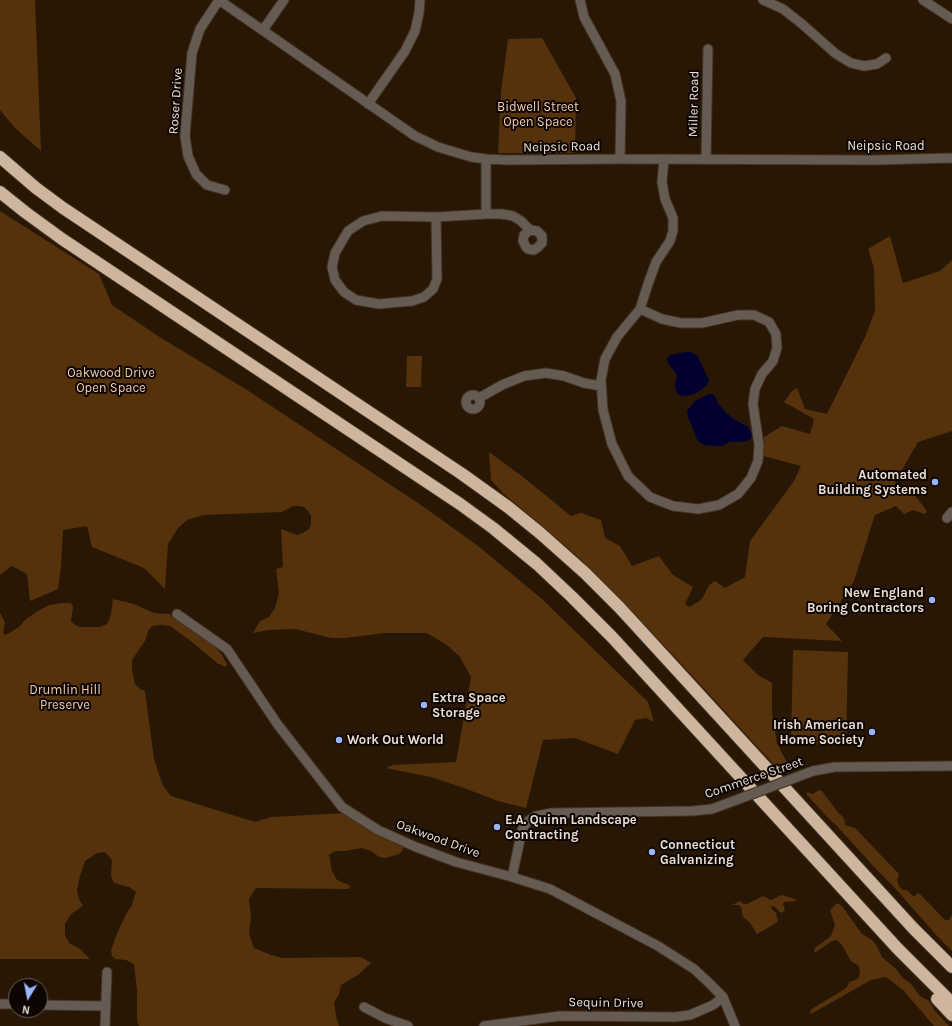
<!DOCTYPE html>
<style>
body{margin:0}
#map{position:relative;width:952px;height:1026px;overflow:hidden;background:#291705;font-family:Karla,sans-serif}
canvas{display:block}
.north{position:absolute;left:8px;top:978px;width:40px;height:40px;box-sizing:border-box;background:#0c0501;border:1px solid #655c55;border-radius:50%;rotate:190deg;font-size:11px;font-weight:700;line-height:16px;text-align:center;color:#ebded2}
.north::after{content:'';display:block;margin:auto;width:14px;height:18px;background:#9ab5fd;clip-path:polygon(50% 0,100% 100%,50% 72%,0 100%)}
</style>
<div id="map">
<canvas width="952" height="1026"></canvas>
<div class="north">N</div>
</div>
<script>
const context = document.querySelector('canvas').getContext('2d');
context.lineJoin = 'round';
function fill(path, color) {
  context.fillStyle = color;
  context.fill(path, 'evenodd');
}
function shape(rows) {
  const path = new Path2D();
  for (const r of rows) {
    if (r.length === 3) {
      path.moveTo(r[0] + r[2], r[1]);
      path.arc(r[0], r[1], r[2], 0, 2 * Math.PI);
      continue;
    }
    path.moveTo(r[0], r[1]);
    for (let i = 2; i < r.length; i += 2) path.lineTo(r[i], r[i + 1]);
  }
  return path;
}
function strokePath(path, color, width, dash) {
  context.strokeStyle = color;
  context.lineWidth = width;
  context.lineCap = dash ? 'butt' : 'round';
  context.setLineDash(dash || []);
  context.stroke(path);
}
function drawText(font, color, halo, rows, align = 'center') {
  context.font = font + ' Karla,sans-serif';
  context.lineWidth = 4;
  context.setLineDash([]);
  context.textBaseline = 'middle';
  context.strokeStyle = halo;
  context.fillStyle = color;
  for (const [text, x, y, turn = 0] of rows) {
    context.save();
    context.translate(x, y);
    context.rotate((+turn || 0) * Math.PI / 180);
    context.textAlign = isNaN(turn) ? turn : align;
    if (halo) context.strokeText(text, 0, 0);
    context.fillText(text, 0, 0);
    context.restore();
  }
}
fill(shape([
 [0,0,35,0,41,151,15,128,0,110],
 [542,38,576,98,575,153,498,153,501,92,508,39],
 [0,211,99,274,112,305,158,336,247,390,424,507,478,546,542,599,648,702,654,722,646,718,635,720,618,754,575,738,543,740,526,808,498,801,464,788,431,777,386,768,393,765,456,762,471,677,460,657,447,645,427,633,385,633,345,638,331,638,295,629,268,630,253,633,260,621,269,617,275,608,279,593,276,569,283,567,281,529,297,535,303,533,309,529,311,524,311,516,308,511,304,507,298,506,293,506,282,512,203,515,187,520,178,528,168,544,165,589,144,568,92,547,87,526,63,530,61,567,58,589,30,601,27,574,12,566,0,575],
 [890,236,903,283,940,271,952,260,952,431,918,442,895,482,916,497,927,511,925,514,913,510,904,514,896,506,875,515,854,581,826,624,842,641,763,637,743,660,758,675,772,683,772,712,777,743,790,769,776,767,675,657,576,555,504,494,491,480,489,452,523,477,571,516,581,513,601,520,605,538,620,546,632,566,659,556,673,575,693,587,685,604,690,607,702,599,709,585,715,581,725,588,745,577,750,541,794,481,801,466,763,456,764,437,782,426,810,434,814,419,784,402,792,391,797,388,805,409,827,414,865,337,875,311,874,268,868,249],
 [407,356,422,356,421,387,406,387],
 [113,599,134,604,154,613,169,614,183,621,211,642,222,655,227,664,226,667,217,663,192,642,170,626,161,625,152,626,148,631,145,641,132,660,132,670,135,684,140,689,145,691,154,759,163,786,171,796,255,822,271,817,347,813,383,837,397,842,403,846,403,850,399,854,386,858,379,857,371,851,362,848,345,851,335,851,329,855,332,871,337,880,351,886,348,889,256,888,249,899,251,918,249,934,254,948,271,955,283,958,361,957,371,963,358,975,341,985,339,994,334,1003,336,1016,339,1026,139,1026,137,1020,137,990,134,964,126,960,115,959,112,956,111,950,116,936,126,914,132,905,136,892,129,887,114,883,111,876,112,861,108,855,104,852,97,853,85,861,80,876,77,890,79,899,83,906,71,914,65,924,65,935,69,943,80,949,90,959,0,959,0,613,5,622,3,633,6,635,19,627,26,619,38,611,49,605,63,603,71,603,73,607,71,621,75,625,80,627,99,627,107,624,109,620,111,614],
 [793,650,848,652,846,745,791,744],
 [819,790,822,791,837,811,844,818,845,825,855,828,899,874,897,880,899,886,903,890,907,890,914,897,918,893,920,894,945,920,949,920,952,915,952,951,939,938,893,886,876,869,836,825,830,820,807,795,807,792,813,794],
 [781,895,795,899,797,901,784,902,783,904,785,910,782,913,780,912,774,906,770,907,776,913,778,921,773,925,757,934,750,923,743,917,741,907,739,905,732,905,740,901,744,904,747,904,763,896,771,900],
 [837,903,842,906,862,934,872,940,877,946,882,957,896,969,903,978,911,984,920,996,929,1001,935,1011,949,1026,934,1026,903,990,886,977,871,980,811,1014,810,1011,815,1007,843,990,847,987,849,982,858,979,860,973,859,966,851,961,842,945,837,940,832,941,816,952,814,952,815,948,831,936,835,925,830,910]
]), '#55320b');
fill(shape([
 [686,352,690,352,697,355,709,380,708,384,704,388,694,394,685,396,679,395,676,391,675,384,677,377,676,373,668,363,667,359,670,355],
 [709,394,714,395,719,405,732,418,748,427,752,434,750,440,741,442,729,442,722,446,715,446,704,445,698,441,688,417,687,411,695,401]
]), '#02002f');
const minor = shape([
 [219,0,415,136,438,147,471,157,486,159,507,160,620,159,875,160,952,158],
 [219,0,200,29,192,53,185,136,188,156,196,174,207,185,225,190],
 [580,0,584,17,615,74,621,101,620,159],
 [763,0,783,9,802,24,836,54,851,63,864,66,877,64,886,58],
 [923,0,952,19],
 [263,30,284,0],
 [368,104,405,51,415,31,419,13,420,0],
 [486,159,486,214],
 [706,159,708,49],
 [436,217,437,279,433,289,424,297,412,301,379,304,356,300,344,292,335,280,332,267,335,253,348,231,363,221,382,216,436,217,486,214,502,214,513,216,521,221,530,230,537,231,542,236,542,243,537,248,534,250,528,249,526,247,523,241,524,235,530,230],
 [640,309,662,319,681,323,702,323,738,315,754,315,769,322,776,334,777,348,773,361,762,374,755,389,753,404,759,445,758,461,751,478,738,494,719,505,698,509,673,506,650,497,628,476,612,444,603,410,601,380,605,359,617,337,640,309,648,284,656,262,670,241,673,231,673,218,665,199,662,182,664,159],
 [473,402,7],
 [479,398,502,385,524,376,546,373,564,376,584,383,601,386],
 [947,518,952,512],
 [177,614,227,649,278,725,342,807,378,830,416,847,456,862,512,877,550,889,658,946,694,969,708,982,723,997,735,1026],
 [797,777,813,771,835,767,952,766],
 [512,877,522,830,528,821,536,816,552,813,692,811,712,809,739,799],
 [0,1004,16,1004],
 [40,1005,106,1006],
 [364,1007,385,1018,408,1026],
 [105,1026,107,972],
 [484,1026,560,1016,675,1017,690,1015,713,1005,723,997]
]);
const highway = shape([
 [0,157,36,188,63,208,462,474,508,507,540,533,585,573,620,608,913,928,952,967],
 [0,192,25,212,62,239,460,504,493,528,537,564,572,597,612,637,898,949,952,1003],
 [937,999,952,1015]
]);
strokePath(minor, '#432', 11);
strokePath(highway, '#432', 14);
strokePath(minor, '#655b52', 9);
strokePath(highway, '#ceb59e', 12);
const minorBridge = shape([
 [739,799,797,777]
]);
strokePath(minorBridge, '#432', 11, []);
strokePath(minorBridge, '#655b52', 9);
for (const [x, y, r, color] of [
 [935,482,4,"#9ab5fd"],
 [932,600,4,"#9ab5fd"],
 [424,705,4,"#9ab5fd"],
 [872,732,4,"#9ab5fd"],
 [339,740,4,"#9ab5fd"],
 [497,827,4,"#9ab5fd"],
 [652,852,4,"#9ab5fd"]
]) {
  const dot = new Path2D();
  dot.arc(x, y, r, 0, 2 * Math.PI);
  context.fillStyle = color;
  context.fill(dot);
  strokePath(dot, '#0c0501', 1.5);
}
drawText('13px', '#ebded2', '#0c0501', [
 ["Roser Drive",176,101,-86],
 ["Miller Road",694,104,-89],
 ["Neipsic Road",886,146],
 ["Neipsic Road",562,147,-1],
 ["Commerce Street",754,778,-19],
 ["Oakwood Drive",438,839,20],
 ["Sequin Drive",606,1003,1]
]);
drawText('13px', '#f2ccab', '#0c0501', [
 ["Bidwell Street",538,107],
 ["Open Space",538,122],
 ["Oakwood Drive",111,373],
 ["Open Space",111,388],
 ["Drumlin Hill",65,690],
 ["Preserve",65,705]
]);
drawText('bold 13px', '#ebded2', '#0c0501', [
 ["Automated",927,475,"right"],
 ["Building Systems",927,490,"right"],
 ["New England",924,593,"right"],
 ["Boring Contractors",924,608,"right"],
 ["Extra Space",432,698],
 ["Storage",432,713],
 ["Irish American",864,725,"right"],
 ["Home Society",864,740,"right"],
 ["Work Out World",347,740],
 ["E.A. Quinn Landscape",505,820],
 ["Contracting",505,835],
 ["Connecticut",660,845],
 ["Galvanizing",660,860]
], 'left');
</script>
